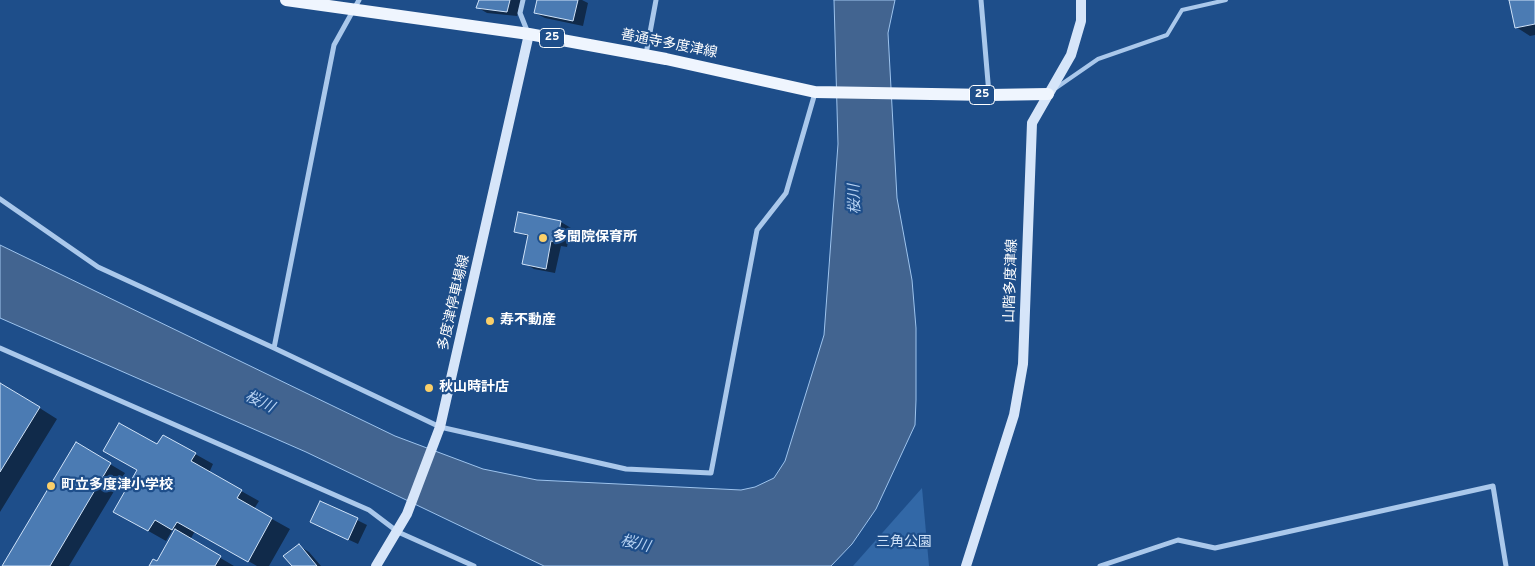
<!DOCTYPE html>
<meta charset="utf-8">
<style>
body{margin:0}
canvas{display:block;background:#1e4e8a}
</style>
<canvas width="1535" height="566"></canvas>
<script>
const context = document.querySelector('canvas').getContext('2d');
context.lineJoin = 'round';
function fill(path, color) {
  context.fillStyle = color;
  context.fill(path, 'evenodd');
}
function shape(rows) {
  const path = new Path2D();
  for (const r of rows) {
    path.moveTo(r[0], r[1]);
    for (let i = 2; i < r.length; i += 2) path.lineTo(r[i], r[i + 1]);
  }
  return path;
}
function strokePath(path, color, width, dash) {
  context.strokeStyle = color;
  context.lineWidth = width;
  context.lineCap = dash ? 'butt' : 'round';
  context.setLineDash(dash || []);
  context.stroke(path);
}
function drawText(font, color, halo, rows, align = 'center') {
  context.font = font + ' Overpass,"Noto Sans JP",sans-serif';
  context.lineWidth = 4.5;
  context.setLineDash([]);
  context.textBaseline = 'middle';
  context.strokeStyle = halo;
  context.fillStyle = color;
  for (const [text, x, y, turn = 0] of rows) {
    context.save();
    context.translate(x, y);
    context.rotate((+turn || 0) * Math.PI / 180);
    context.textAlign = isNaN(turn) ? turn : align;
    if (halo) context.strokeText(text, 0, 0);
    context.fillText(text, 0, 0);
    context.restore();
  }
}
fill(shape([
 [922,488,929,566,853,566]
]), '#3268a7');
const water = shape([
 [834,0,895,0,888,33,897,198,912,280,916,328,916,400,915,425,876,509,852,544,831,566,544,566,306,452,0,318,0,245,395,436,483,469,537,480,741,490,755,487,774,478,785,461,824,335,838,144,834,0]
]);
fill(water, '#426490');
strokePath(water, '#9dc3ed', 1);
fill(shape([
 [481,0,521,0,517,16,487,13,477,7],
 [538,0,582,0,588,3,583,26,545,18,535,13],
 [1510,0,1535,0,1535,35,1530,36,1516,27],
 [519,213,561,222,571,228,567,247,561,246,555,273,534,269,524,263,529,237,515,231],
 [0,383,57,419,0,512],
 [163,436,213,464,209,473,259,501,254,509,290,529,269,566,257,566,195,531,190,540,234,566,151,566,158,562,176,531,173,529,166,541,115,512],
 [76,444,125,473,69,566,3,566],
 [321,502,367,525,358,544,321,527],
 [299,546,309,552,321,566,293,566]
]), '#0007');
const building = shape([
 [479,0,510,0,507,12,476,8,479,0],
 [537,0,578,0,573,21,534,13,537,0],
 [1509,0,1535,0,1535,24,1515,28,1509,0],
 [518,212,561,221,557,242,551,241,546,269,522,264,528,235,514,232,518,212],
 [0,383,40,407,0,472,0,383],
 [119,423,157,444,163,435,196,453,191,461,242,490,237,498,272,518,248,562,177,522,172,530,155,520,148,531,113,512,137,470,103,451,119,423],
 [76,442,111,463,50,566,2,566,76,442],
 [320,501,358,518,348,540,310,522,320,501],
 [175,529,221,556,215,566,149,566,153,559,157,561,175,529],
 [299,544,317,566,292,566,283,556,299,544]
]);
fill(building, '#4b7bb3');
strokePath(building, '#cfe2f8', 1);
strokePath(shape([
 [1056,88,1098,59,1167,35,1182,10,1226,0]
]), '#aac8eb', 4);
strokePath(shape([
 [523,0,520,13,528,33],
 [981,0,989,94],
 [646,54,656,0],
 [0,199,98,267,274,348,440,427,626,469,711,473,757,230,786,193,815,93],
 [0,348,369,510,398,532,474,566],
 [274,348,334,45,359,0],
 [1100,566,1178,540,1215,548,1493,486,1506,566]
]), '#aac8eb', 5);
strokePath(shape([
 [376,566,407,514,440,427,529,34],
 [966,566,1014,415,1023,364,1032,123,1071,55,1081,21,1081,0]
]), '#d6e5f9', 10);
strokePath(shape([
 [286,0,529,34,666,59,815,92,989,95,1048,94]
]), '#eff5fe', 12);
for (const [x, y, r, color] of [
 [543,238,5,"#facf69"],
 [490,321,5,"#facf69"],
 [429,388,5,"#facf69"],
 [51,486,5,"#facf69"]
]) {
  const dot = new Path2D();
  dot.arc(x, y, r, 0, 2 * Math.PI);
  context.fillStyle = color;
  context.fill(dot);
  strokePath(dot, '#1e4e8a', 2);
}
for (const [x, y, w] of [
 [552,38,25],
 [982,95,25]
]) {
  const box = new Path2D();
  box.roundRect(x - w / 2, y - 9.5, w, 19, 4);
  context.fillStyle = '#1e4e8a';
  context.fill(box);
  strokePath(box, '#fff', 1);
}
drawText('bold 12px', '#fff', null, [
 ["25",552,38],
 ["25",982,95]
]);
drawText('14px', '#fff', '#1e4e8a', [
 ["善通寺多度津線",669,45,11],
 ["山階多度津線",1012,281,-88],
 ["多度津停車場線",455,303,-77]
]);
drawText('bold 14px', '#fff', '#1e4e8a', [
 ["多聞院保育所",553,238],
 ["寿不動産",500,321],
 ["秋山時計店",439,388],
 ["町立多度津小学校",61,486]
], 'left');
drawText('14px', '#cfe2f8', '#1e4e8a', [
 ["三角公園",904,543]
]);
drawText('italic 15px', '#b6d2f3', '#1e4e8a', [
 ["桜川",856,199,-92],
 ["桜川",259,403,26],
 ["桜川",635,545,13]
]);
</script>
